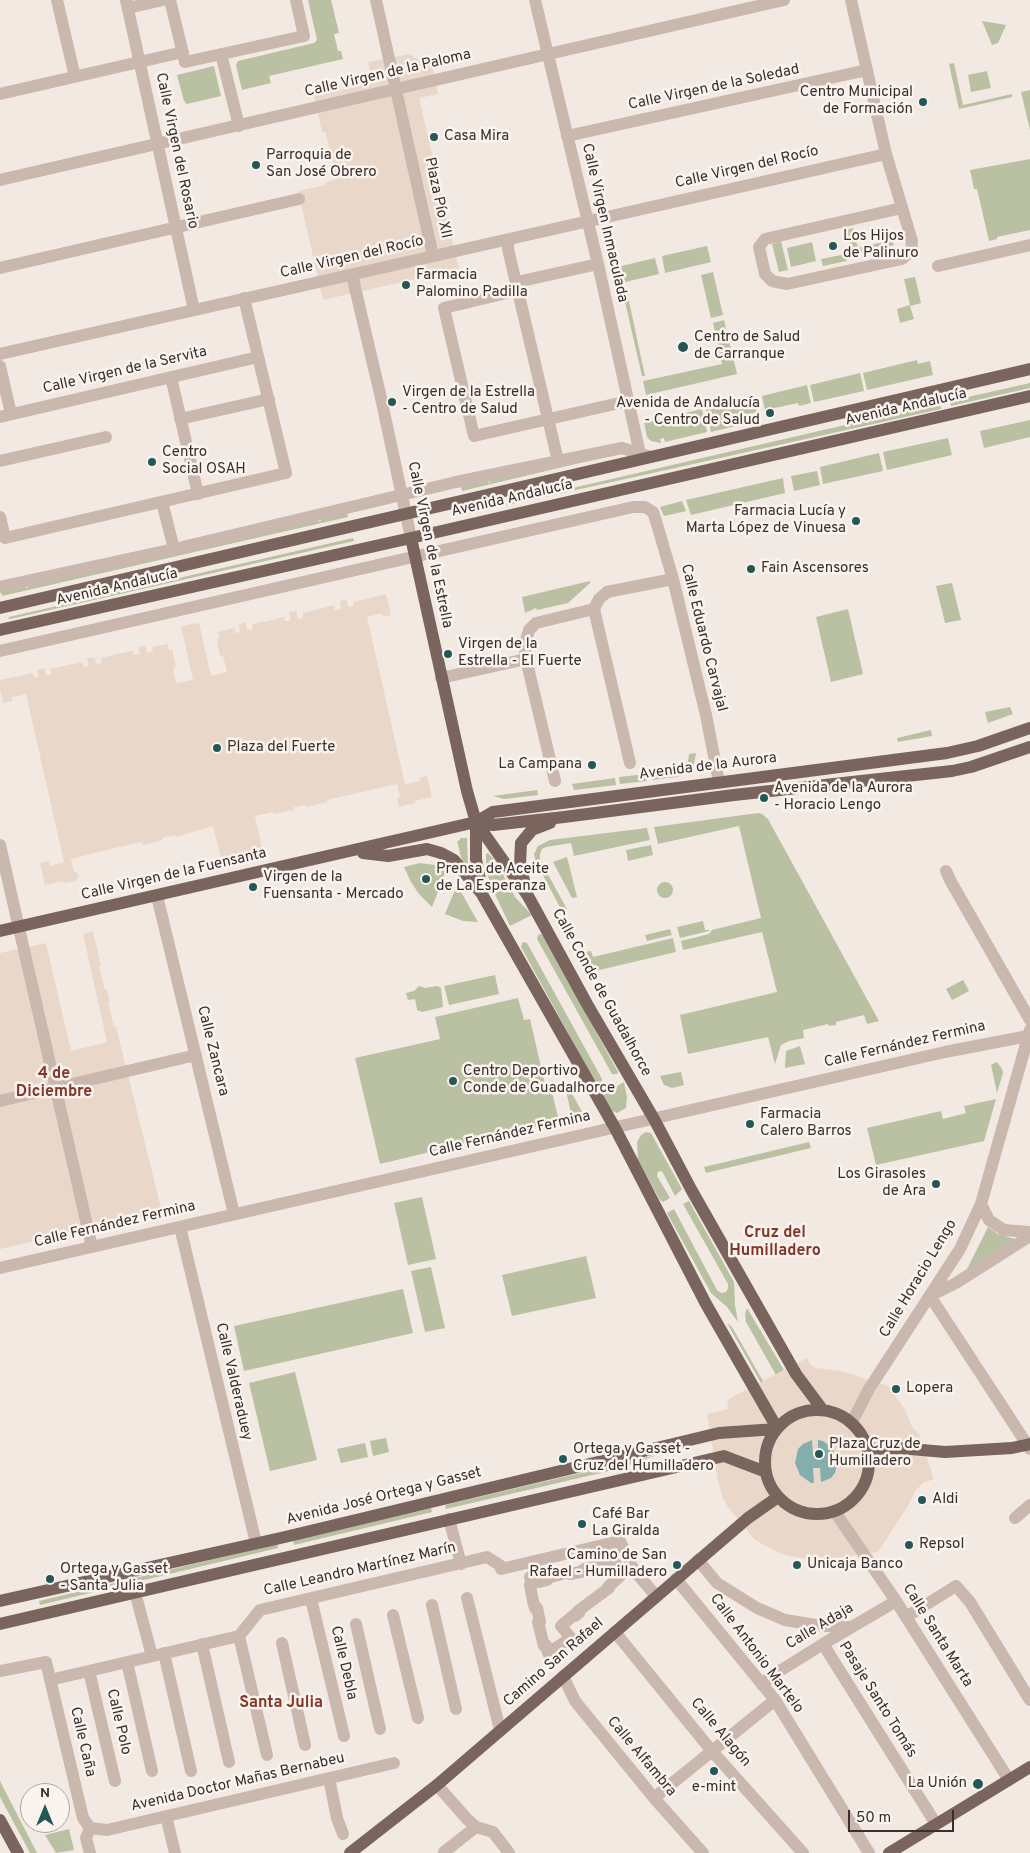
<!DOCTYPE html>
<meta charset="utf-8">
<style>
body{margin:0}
#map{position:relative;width:1030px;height:1853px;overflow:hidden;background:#f2e9e2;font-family:Overpass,sans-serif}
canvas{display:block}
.north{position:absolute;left:20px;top:1783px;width:50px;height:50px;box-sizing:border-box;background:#faf3ee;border:1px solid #ada5a0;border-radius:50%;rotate:0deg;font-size:14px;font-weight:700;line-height:20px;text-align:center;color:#392f2c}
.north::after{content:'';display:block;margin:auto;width:18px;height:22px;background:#245856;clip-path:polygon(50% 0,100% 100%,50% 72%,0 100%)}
.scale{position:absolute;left:848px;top:1810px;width:106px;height:22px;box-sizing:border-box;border:2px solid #392f2c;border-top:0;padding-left:6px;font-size:15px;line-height:18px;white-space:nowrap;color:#392f2c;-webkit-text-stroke:4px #faf3ee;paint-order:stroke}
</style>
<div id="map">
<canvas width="1030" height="1853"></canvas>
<div class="north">N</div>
<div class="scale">50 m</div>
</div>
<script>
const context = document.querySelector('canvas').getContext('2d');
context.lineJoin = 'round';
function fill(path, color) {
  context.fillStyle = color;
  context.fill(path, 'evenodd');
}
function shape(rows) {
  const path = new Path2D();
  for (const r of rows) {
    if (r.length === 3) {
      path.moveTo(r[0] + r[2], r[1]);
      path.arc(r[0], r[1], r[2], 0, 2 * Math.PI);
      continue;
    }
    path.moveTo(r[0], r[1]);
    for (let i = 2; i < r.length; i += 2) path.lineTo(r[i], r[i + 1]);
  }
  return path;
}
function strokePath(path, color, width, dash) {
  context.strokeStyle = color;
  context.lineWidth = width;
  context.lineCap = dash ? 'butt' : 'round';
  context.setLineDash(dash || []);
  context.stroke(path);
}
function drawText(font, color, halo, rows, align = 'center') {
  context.font = font + ' Overpass,sans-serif';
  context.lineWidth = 5;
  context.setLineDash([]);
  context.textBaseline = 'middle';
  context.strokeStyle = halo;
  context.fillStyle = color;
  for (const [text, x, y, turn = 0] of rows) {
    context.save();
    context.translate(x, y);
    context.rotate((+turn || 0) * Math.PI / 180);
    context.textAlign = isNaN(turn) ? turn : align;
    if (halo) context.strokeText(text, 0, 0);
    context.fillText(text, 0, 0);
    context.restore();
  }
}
fill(shape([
 [308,0,331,0,339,33,334,34,338,51,341,51,343,59,269,76,271,83,242,90,236,65,238,61,314,43,317,40],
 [982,21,1006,25,998,43,992,45],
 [954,63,963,105,1012,94,1012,97,959,109,949,64],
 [214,66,221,96,187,104,184,101,177,75],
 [987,71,991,88,971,92,968,75],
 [1030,90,1030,130,1021,92],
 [1030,159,1030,230,997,237,997,239,989,241,977,189,974,189,970,170],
 [853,228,858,248,892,240,894,245,853,255,846,230],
 [781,241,788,270,779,272,772,244],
 [812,242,816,261,791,267,787,248],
 [707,246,711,262,665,273,662,256],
 [846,254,847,261,823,266,821,259],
 [655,258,659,274,621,283,617,267],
 [713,272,723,315,711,318,701,275],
 [915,277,921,303,910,306,914,319,900,323,897,309,910,305,904,279],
 [627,292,645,376,642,376,623,293],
 [724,320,737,374,646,395,643,381,722,364,713,323],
 [917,360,918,364,930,361,933,375,867,390,863,373],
 [860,373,864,391,814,402,810,385],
 [1030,383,1030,388,951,406,950,401],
 [807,385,811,403,799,406,798,403,765,410,762,396],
 [754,398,757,412,738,417,740,425,711,432,706,409],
 [940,403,941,409,468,514,469,512],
 [702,409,707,432,665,442,664,438,660,439,661,443,651,441,647,437,644,423],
 [1030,420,1030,437,984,448,980,431],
 [948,438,952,455,887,470,883,452],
 [879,453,883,471,823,484,820,467],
 [609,456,462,491,461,487,486,481,490,483,490,481],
 [817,471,820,485,794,491,791,476],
 [783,478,785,493,691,515,686,500],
 [682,501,686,511,664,516,660,507],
 [347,513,348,517,2,596,1,592,25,586,26,588,28,588,27,585,318,520,318,522,321,521,320,519],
 [353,538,354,541,10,619,8,618,9,617],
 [590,581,590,583,568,603,537,610,536,608,525,613,522,597],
 [952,583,961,620,945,623,936,586],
 [848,609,863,674,831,682,816,617],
 [1010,707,1013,714,988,723,985,712],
 [931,730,932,736,898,742,897,738],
 [696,753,694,764,687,772,677,777,652,780,651,773,683,768,688,761,689,754],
 [646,774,647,781,620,784,619,777],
 [615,778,616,785,574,790,572,784],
 [537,790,538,795,504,799,493,796],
 [758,813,762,814,768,819,879,1021,867,1024,864,1015,836,1022,836,1025,829,1026,828,1024,803,1030,804,1038,789,1041,781,1045,775,1064,768,1037,688,1054,680,1015,777,992,762,932,683,950,681,941,709,934,712,930,761,918,739,826,658,844,654,827],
 [647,828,650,840,574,856,571,843,546,847,542,849,540,854,540,860,567,909,562,911,536,862,534,854,538,846,550,840],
 [460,838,467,838,468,866,465,865,462,861,457,841,460,840],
 [651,845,653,855,628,861,626,850],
 [488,853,495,860,515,897,532,915,510,926,491,886,486,870,486,854],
 [567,857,577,897,572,898,553,862],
 [420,863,435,865,446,871,432,907,419,894,411,882,404,867],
 [665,890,8],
 [457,885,478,922,463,921,445,914],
 [703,921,705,930,709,930,709,931,680,938,677,927],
 [670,929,672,935,647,941,645,935],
 [540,934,543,935,618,1072,617,1074,612,1074,537,939,538,935],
 [673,938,676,952,595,971,585,952,591,951,593,957],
 [524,942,527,943,602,1079,601,1083,596,1084,521,947,522,943],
 [495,975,499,994,449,1005,444,986],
 [963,980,969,991,952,1000,946,989],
 [419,986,425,988,437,986,441,988,443,1007,422,1012,417,1010,415,999,408,1000,406,993,414,991],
 [518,998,524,1020,530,1019,547,1093,552,1092,559,1121,380,1164,355,1058,440,1039,435,1017],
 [800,1046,805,1064,785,1068,786,1051],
 [997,1062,1002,1069,1003,1073,997,1093,991,1065],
 [681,1072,684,1085,672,1088,664,1085,660,1076],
 [563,1078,584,1115,572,1117],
 [624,1082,627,1097,626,1108,617,1113,611,1110,602,1095],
 [996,1099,984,1141,876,1165,867,1128,941,1111,943,1119,966,1113,964,1106],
 [646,1132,651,1133,682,1189,675,1196,663,1173,661,1171,658,1172,657,1176,670,1198,663,1202,660,1200,638,1160,637,1142,641,1135],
 [809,1142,811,1148,706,1173,704,1167],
 [422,1197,436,1259,408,1265,394,1203],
 [689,1201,734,1282,735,1305,738,1322,727,1307,711,1293,667,1213,674,1209,717,1290,721,1293,726,1292,728,1288,728,1284,683,1204],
 [988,1227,998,1234,1015,1239,966,1271],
 [586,1256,596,1298,512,1316,502,1275],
 [431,1267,445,1328,425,1332,411,1271],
 [403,1289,413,1333,244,1371,234,1326],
 [747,1308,784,1370,776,1375,746,1322,745,1314],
 [727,1323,732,1327,763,1381,761,1383],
 [295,1372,317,1460,270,1471,249,1383],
 [386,1438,389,1452,373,1456,370,1441],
 [365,1443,368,1457,341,1463,337,1449],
 [657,1455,618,1469,446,1509,445,1505],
 [431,1508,432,1512,294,1545,293,1540],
 [277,1544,278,1548,40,1605,39,1601],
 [0,1781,37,1853,30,1853,0,1797],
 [69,1829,74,1850,56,1853,45,1835]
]), '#bac1a2');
fill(shape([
 [409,54,433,69,438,94,419,98,459,269,323,300,298,191,326,185,325,183,335,180,328,141,325,132,322,132,314,96,372,83,368,62],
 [386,594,391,615,383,617,382,613,367,617,405,784,420,781,419,778,427,776,432,797,415,801,415,803,399,807,397,798,400,797,397,784,327,800,327,802,307,807,306,805,294,807,294,810,274,814,273,812,255,816,263,853,222,862,213,826,176,837,175,835,162,838,162,840,143,845,142,842,110,849,71,859,74,872,77,872,79,878,76,878,77,881,64,883,63,881,45,885,40,863,49,861,50,866,64,862,26,694,12,697,12,701,3,703,0,690,0,680,33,673,34,678,39,677,37,670,45,668,46,675,51,675,50,669,82,662,84,667,89,666,87,658,94,657,97,664,102,663,101,658,117,654,133,651,134,655,140,654,138,647,145,645,147,653,153,651,152,647,168,644,169,650,172,649,176,667,173,668,176,683,193,680,181,626,199,623,211,676,227,672,223,656,220,656,218,647,217,639,219,638,218,632,234,628,235,633,240,632,239,624,245,622,247,630,253,629,252,624,268,621,284,617,285,621,288,621,291,620,289,612,296,611,298,619,303,618,303,613,334,605,335,610,341,609,340,601,346,600,349,607,354,606,353,602],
 [93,931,101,966,99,967,105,990,107,990,110,1002,108,1003,114,1027,116,1026,118,1035,162,1212,0,1249,0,953,46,943,71,1051,107,1042,83,934],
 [807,1358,811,1365,816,1368,841,1371,888,1386,905,1410,912,1427,919,1434,934,1479,923,1483,916,1490,906,1509,878,1552,816,1561,781,1554,755,1540,728,1507,722,1496,718,1481,707,1414,729,1409,727,1401,732,1397]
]), '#e9d8ca');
fill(shape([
 [812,1440,813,1455,818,1454,818,1440,823,1441,833,1449,838,1461,835,1473,831,1478,821,1482,820,1468,813,1468,814,1483,811,1483,800,1475,795,1463,798,1449,803,1444]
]), '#83aeab');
strokePath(shape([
 [57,0,75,77],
 [126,0,194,310],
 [170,0,185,62,304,36,296,0],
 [376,0,433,256],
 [535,0,598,264,640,454],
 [851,0,886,154,912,241,911,251,902,259,787,284,772,281,765,274,759,247,765,239,902,208],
 [128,8,163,0],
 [221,54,239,126],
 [0,94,183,52],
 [567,136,867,70],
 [0,180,784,0],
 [509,239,508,249,558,461],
 [938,266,1030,245],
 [0,268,299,199],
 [352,275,381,398,411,538],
 [517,282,598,264],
 [519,290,444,308,474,436,628,401],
 [0,354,886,154],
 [0,366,11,414],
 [171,377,198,494],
 [0,417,258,357],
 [180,419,269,399],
 [0,461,106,437],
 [162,502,174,549],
 [0,517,5,538,286,473,244,298],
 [0,587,174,549,456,482,622,448,651,457],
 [594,609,630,763],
 [594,609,599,599,607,592,673,579],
 [0,651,633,507,645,507,653,512,656,521,673,579,706,715,719,782],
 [441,678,526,659],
 [555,781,526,659,525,648,526,640,529,630,536,623,594,609],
 [0,845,92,1247],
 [946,871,950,880,1030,1020],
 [157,896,234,1214],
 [0,1101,196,1055],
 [981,1204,989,1220,1004,1230,1030,1232],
 [180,1227,256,1543],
 [0,1268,945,1052,1028,1036],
 [930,1296,1030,1449],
 [930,1296,956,1283,1030,1236],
 [852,1422,869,1389,960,1249,981,1204,1030,1030],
 [835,1512,896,1601,1009,1780],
 [1015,1518,1030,1505],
 [449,1519,461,1564],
 [698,1560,717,1583,757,1608,785,1620,822,1626,851,1627],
 [607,1563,608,1566,616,1564,621,1575,608,1587,609,1588,578,1611,579,1613,575,1616,574,1615,561,1626,571,1638,548,1653,546,1645,544,1646,538,1622,540,1622,537,1608,535,1608,533,1601,530,1585,532,1584,530,1577,538,1574,539,1582,547,1580,547,1578,570,1572,570,1574,585,1571,584,1569,607,1563],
 [676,1579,775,1700,869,1853],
 [135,1592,152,1656],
 [467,1598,500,1730],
 [311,1599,344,1736],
 [432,1605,456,1709],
 [393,1615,418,1718],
 [906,1617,956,1586,970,1602,1030,1700],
 [356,1624,380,1729],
 [615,1632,711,1750,803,1853],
 [239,1636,267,1755],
 [282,1643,305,1745],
 [202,1644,229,1762],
 [823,1644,936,1824],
 [164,1653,191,1771],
 [127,1662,152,1771],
 [0,1671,46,1662,83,1818,90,1828],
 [89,1671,115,1781],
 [563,1676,575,1701,654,1798,703,1853],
 [50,1680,239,1636,260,1610,487,1557,501,1566,501,1569,620,1541,634,1570,656,1596],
 [762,1685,770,1677,823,1644,896,1601],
 [329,1778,337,1818,343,1834],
 [437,1785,467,1819,476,1827,493,1832,509,1853],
 [654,1798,775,1700],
 [166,1816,175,1853],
 [90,1828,107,1830,394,1763],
 [444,1852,476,1827],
 [90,1853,86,1838,90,1828]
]), '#cab8ae', 12);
strokePath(shape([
 [411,538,467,791,476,822,476,859,483,896,615,1128,706,1304,777,1428],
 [0,608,1030,369],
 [0,630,411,538,1030,396],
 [476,822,528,896,587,1004,654,1119,692,1191,796,1374,822,1409],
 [476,822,493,825,564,817,734,795,952,771,971,767,1030,747],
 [363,853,388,856,427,849,441,853,454,860,482,894],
 [526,888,520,865,521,843,532,830,550,823],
 [0,931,476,822,493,812,947,753,978,746,1030,728],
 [817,1462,52],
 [869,1449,899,1448,945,1452,1012,1448,1030,1444],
 [0,1601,285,1537,719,1433,776,1429],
 [0,1624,724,1456,766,1472],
 [0,1820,18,1853],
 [350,1853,437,1785,748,1518,778,1497],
 [889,1853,1030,1767]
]), '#7a655e', 12);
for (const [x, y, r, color] of [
 [923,102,5,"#245856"],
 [434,137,5,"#245856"],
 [256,165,5,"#245856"],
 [833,246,5,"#245856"],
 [406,285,5,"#245856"],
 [683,347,6,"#245856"],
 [392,402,5,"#245856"],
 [770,413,5,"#245856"],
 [152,462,5,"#245856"],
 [856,521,5,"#245856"],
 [751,569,5,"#245856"],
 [448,654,5,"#245856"],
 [217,748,5,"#245856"],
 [592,765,5,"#245856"],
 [764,798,5,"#245856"],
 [426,879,5,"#245856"],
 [253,887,5,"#245856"],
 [453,1081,5,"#245856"],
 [750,1124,5,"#245856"],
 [936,1184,5,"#245856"],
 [896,1389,5,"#245856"],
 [819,1454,5,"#245856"],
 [563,1459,5,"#245856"],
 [922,1500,5,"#245856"],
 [582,1524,5,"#245856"],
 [909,1545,5,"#245856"],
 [677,1565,5,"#245856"],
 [797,1565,5,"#245856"],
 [50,1579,5,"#245856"],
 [714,1771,5,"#245856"],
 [978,1784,6,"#245856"]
]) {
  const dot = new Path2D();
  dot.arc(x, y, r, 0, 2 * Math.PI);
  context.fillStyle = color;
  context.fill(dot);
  strokePath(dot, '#faf3ee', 2);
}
drawText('15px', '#392f2c', '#faf3ee', [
 ["Calle Virgen de la Paloma",388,74,-13],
 ["Calle Virgen de la Soledad",714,88,-12],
 ["Calle Virgen del Rosario",176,151,78],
 ["Calle Virgen del Rocío",747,168,-13],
 ["Plaza Pío XII",437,198,78],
 ["Calle Virgen Inmaculada",604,223,77],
 ["Calle Virgen del Rocío",352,258,-13],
 ["Calle Virgen de la Servita",125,371,-13],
 ["Avenida Andalucía",906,408,-13],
 ["Avenida Andalucía",512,499,-13],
 ["Calle Virgen de la Estrella",429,545,78],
 ["Avenida Andalucía",117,588,-13],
 ["Calle Eduardo Carvajal",703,638,76],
 ["Avenida de la Aurora",708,767,-7],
 ["Calle Virgen de la Fuensanta",174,875,-13],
 ["Calle Conde de Guadalhorce",601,993,61],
 ["Calle Fernández Fermina",905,1045,-13],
 ["Calle Zancara",212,1051,76],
 ["Calle Fernández Fermina",510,1135,-13],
 ["Calle Fernández Fermina",115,1225,-13],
 ["Calle Horacio Lengo",919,1279,-59],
 ["Calle Valderaduey",233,1382,77],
 ["Avenida José Ortega y Gasset",384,1497,-14],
 ["Calle Leandro Martínez Marín",360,1570,-13],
 ["Calle Adaja",820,1627,-31],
 ["Calle Santa Marta",937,1636,58],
 ["Calle Antonio Martelo",756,1654,53],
 ["Calle Debla",343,1663,77],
 ["Camino San Rafael",554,1663,-41],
 ["Pasaje Santo Tomás",877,1700,58],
 ["Calle Polo",118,1722,77],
 ["Calle Alagón",720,1733,50],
 ["Calle Caña",82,1742,77],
 ["Calle Alfambra",641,1757,50],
 ["Avenida Doctor Mañas Bernabeu",238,1783,-13]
]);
drawText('15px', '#392f2c', '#faf3ee', [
 ["Centro Municipal",913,93,"right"],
 ["de Formación",913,110,"right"],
 ["Casa Mira",444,137],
 ["Parroquia de",266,156],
 ["San José Obrero",266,173],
 ["Los Hijos",843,237],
 ["de Palinuro",843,254],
 ["Farmacia",416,276],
 ["Palomino Padilla",416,293],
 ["Centro de Salud",694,338],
 ["de Carranque",694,355],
 ["Virgen de la Estrella",402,393],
 ["- Centro de Salud",402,410],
 ["Avenida de Andalucía",760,404,"right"],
 ["- Centro de Salud",760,421,"right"],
 ["Centro",162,453],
 ["Social OSAH",162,470],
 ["Farmacia Lucía y",846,512,"right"],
 ["Marta López de Vinuesa",846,529,"right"],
 ["Fain Ascensores",761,569],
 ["Virgen de la",458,645],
 ["Estrella - El Fuerte",458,662],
 ["Plaza del Fuerte",227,748],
 ["La Campana",582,765,"right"],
 ["Avenida de la Aurora",774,789],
 ["- Horacio Lengo",774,806],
 ["Prensa de Aceite",436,870],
 ["de La Esperanza",436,887],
 ["Virgen de la",263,878],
 ["Fuensanta - Mercado",263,895],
 ["Centro Deportivo",463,1072],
 ["Conde de Guadalhorce",463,1089],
 ["Farmacia",760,1115],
 ["Calero Barros",760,1132],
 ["Los Girasoles",926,1175,"right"],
 ["de Ara",926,1192,"right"],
 ["Lopera",906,1389],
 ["Plaza Cruz de",829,1445],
 ["Humilladero",829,1462],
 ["Ortega y Gasset -",573,1450],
 ["Cruz del Humilladero",573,1467],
 ["Aldi",932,1500],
 ["Café Bar",592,1515],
 ["La Giralda",592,1532],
 ["Repsol",919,1545],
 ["Camino de San",667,1556,"right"],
 ["Rafael - Humilladero",667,1573,"right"],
 ["Unicaja Banco",807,1565],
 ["Ortega y Gasset",60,1570],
 ["- Santa Julia",60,1587],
 ["La Unión",967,1784,"right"],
 ["e-mint",714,1788,"center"]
], 'left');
drawText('bold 16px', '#83362a', '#faf3ee', [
 ["4 de",54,1075],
 ["Diciembre",54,1093],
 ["Cruz del",775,1234],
 ["Humilladero",775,1252],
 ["Santa Julia",281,1704]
]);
</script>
